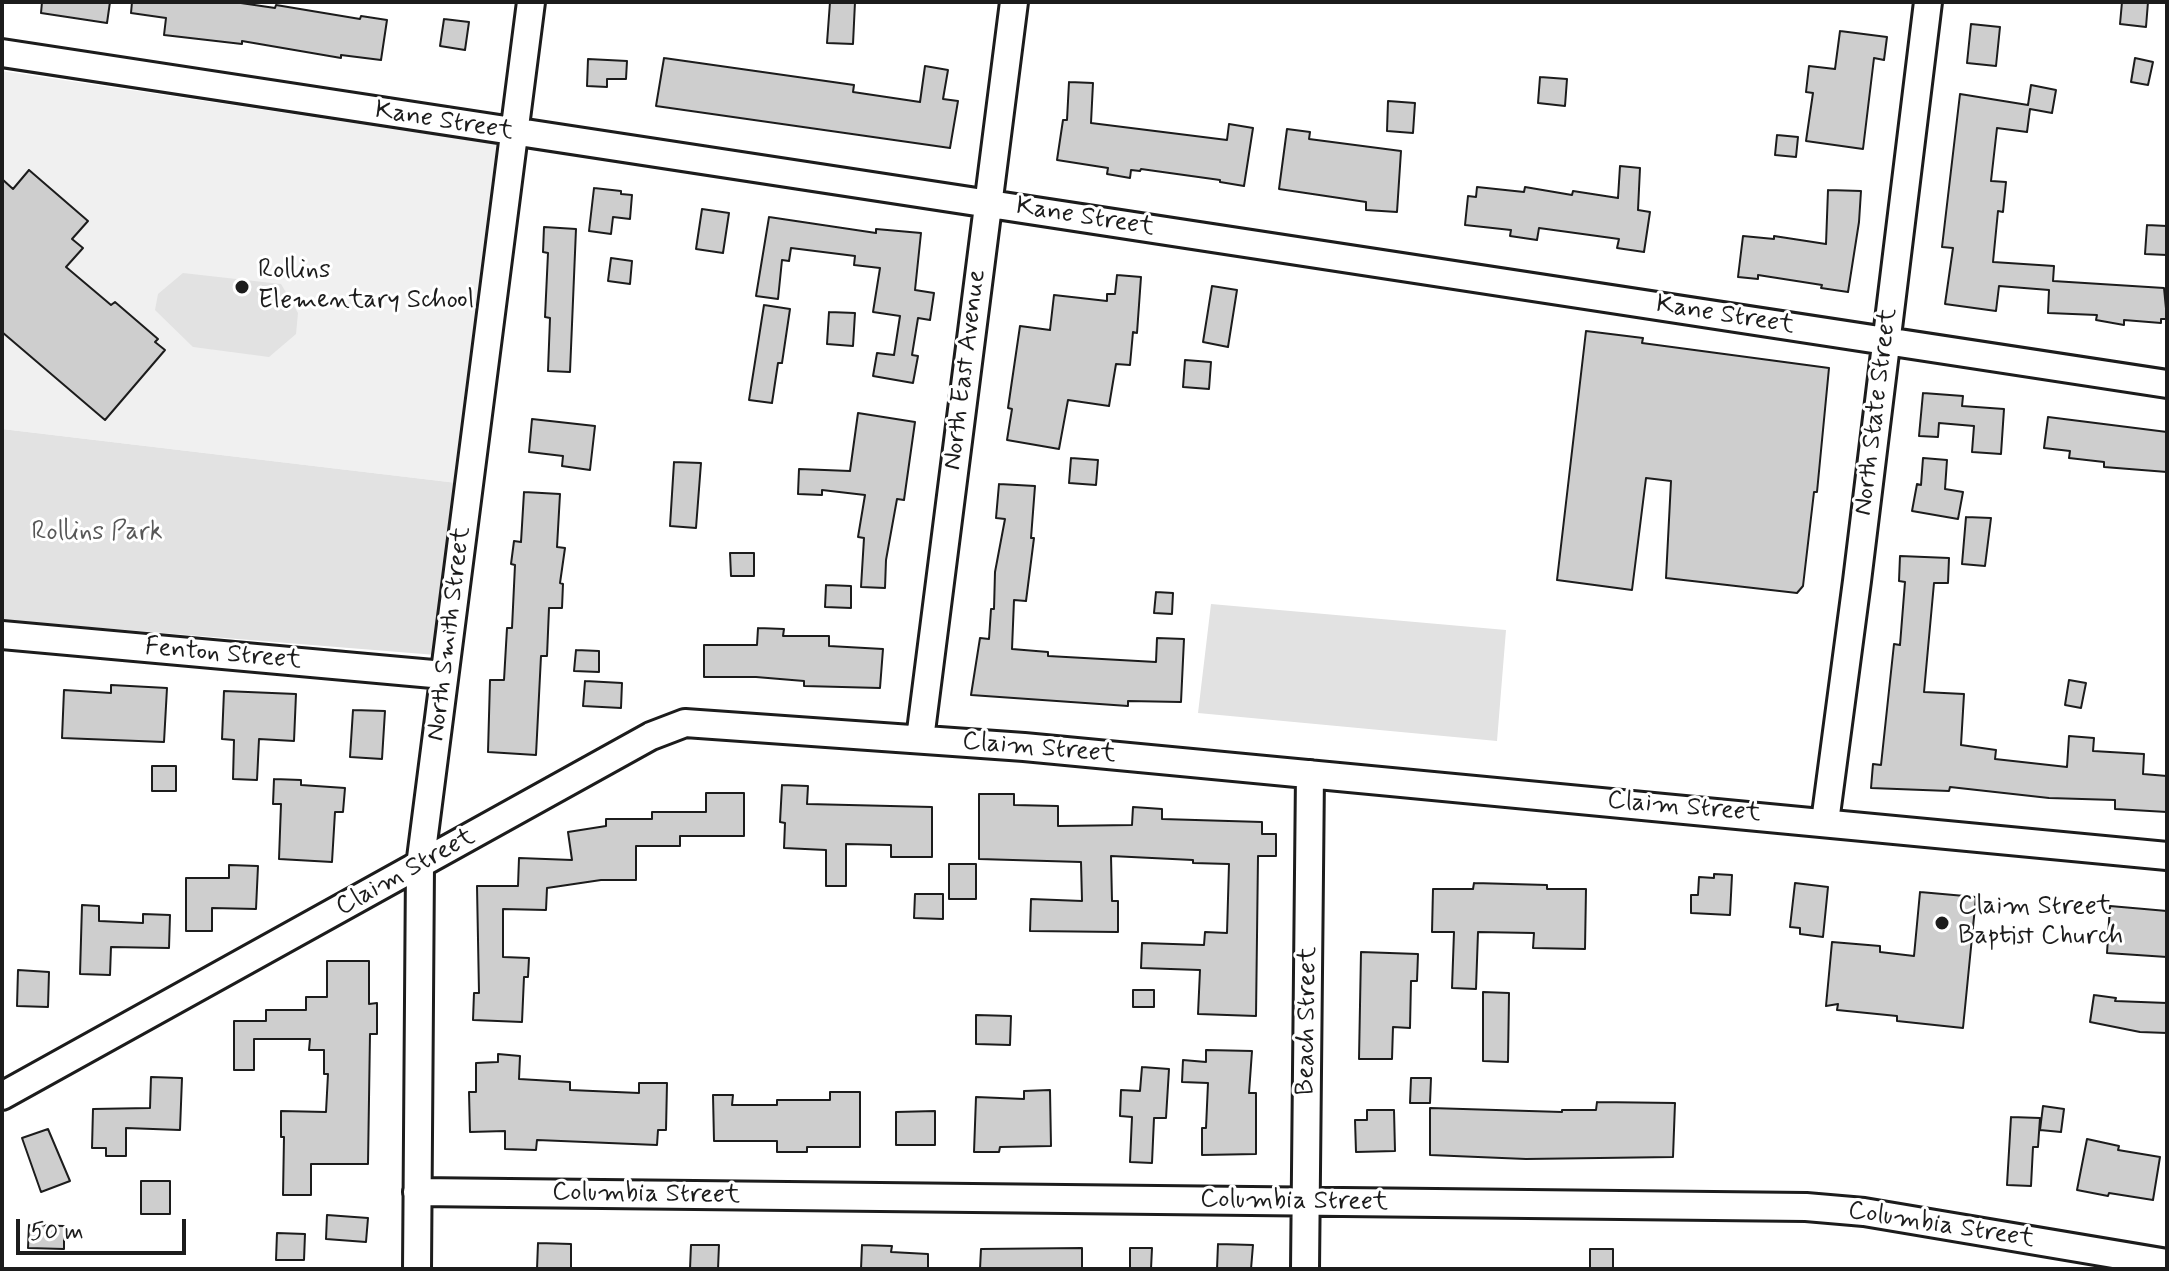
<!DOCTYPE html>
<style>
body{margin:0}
#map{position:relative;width:2169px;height:1271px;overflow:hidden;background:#fff;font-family:Mynerve,sans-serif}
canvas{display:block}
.frame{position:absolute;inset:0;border:4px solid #1c1c1c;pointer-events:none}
.scale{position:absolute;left:16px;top:1219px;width:170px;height:36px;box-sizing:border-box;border:4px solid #1c1c1c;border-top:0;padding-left:10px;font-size:24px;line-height:28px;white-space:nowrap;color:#1c1c1c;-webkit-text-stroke:6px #fff;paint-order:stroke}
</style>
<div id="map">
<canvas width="2169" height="1271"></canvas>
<div class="frame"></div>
<div class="scale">50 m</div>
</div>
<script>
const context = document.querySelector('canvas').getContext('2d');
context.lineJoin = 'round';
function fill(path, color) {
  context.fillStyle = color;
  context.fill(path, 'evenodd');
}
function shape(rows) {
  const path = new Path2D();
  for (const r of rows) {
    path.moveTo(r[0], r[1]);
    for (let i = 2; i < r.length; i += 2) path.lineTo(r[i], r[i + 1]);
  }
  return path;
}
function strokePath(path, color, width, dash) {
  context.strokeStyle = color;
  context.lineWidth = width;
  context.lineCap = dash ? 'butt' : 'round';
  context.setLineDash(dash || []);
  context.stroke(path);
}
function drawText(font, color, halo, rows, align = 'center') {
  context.font = font + ' Mynerve,sans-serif';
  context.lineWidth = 6;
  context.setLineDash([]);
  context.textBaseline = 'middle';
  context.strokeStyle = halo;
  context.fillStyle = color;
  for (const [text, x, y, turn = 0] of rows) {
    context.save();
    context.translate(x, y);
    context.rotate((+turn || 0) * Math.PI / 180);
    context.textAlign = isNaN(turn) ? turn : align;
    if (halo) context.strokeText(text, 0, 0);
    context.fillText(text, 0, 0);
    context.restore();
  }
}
fill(shape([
 [2,71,501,145,457,483,2,429]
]), '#f0f0f0');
fill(shape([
 [183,273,281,284,298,313,296,334,269,357,193,347,155,310,158,294],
 [2,429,457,483,436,655,2,620],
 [1211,604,1506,630,1497,741,1198,713]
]), '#e2e2e2');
const building = shape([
 [42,2,110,2,107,23,41,13,42,2],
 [132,2,234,2,275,8,276,5,360,19,361,16,387,20,381,60,341,55,341,58,242,41,242,44,164,35,166,18,131,13,132,2],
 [830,2,855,2,853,44,827,43,830,2],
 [2122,2,2148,2,2146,27,2120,24,2122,2],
 [444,19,469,22,465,50,440,46,444,19],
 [1971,24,2000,27,1996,66,1967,63,1971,24],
 [1840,31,1887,37,1884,60,1874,58,1863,149,1806,141,1813,93,1806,92,1809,66,1835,69,1840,31],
 [664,58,854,85,853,92,920,102,925,66,948,70,943,99,958,101,950,148,656,106,664,58],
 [2135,58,2153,62,2148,85,2131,82,2135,58],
 [588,59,627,61,626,79,607,79,607,87,587,86,588,59],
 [1540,77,1567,79,1565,106,1538,103,1540,77],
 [1069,82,1093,83,1091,123,1227,140,1229,124,1253,128,1244,186,1220,182,1220,180,1141,169,1140,171,1131,170,1130,178,1107,174,1108,168,1057,160,1063,120,1067,120,1069,82],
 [2031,85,2056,90,2052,113,2030,109,2027,132,1997,128,1991,181,2006,182,2003,212,1998,211,1993,262,2054,266,2053,281,2164,288,2167,319,2161,319,2161,323,2124,320,2124,325,2096,320,2097,315,2048,313,2049,290,1999,286,1996,311,1945,304,1953,248,1942,247,1960,94,2028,105,2031,85],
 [1388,101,1415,103,1413,133,1387,131,1388,101],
 [1287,129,1310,132,1309,139,1401,151,1397,212,1366,210,1366,202,1279,189,1287,129],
 [1777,135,1798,137,1796,157,1775,155,1777,135],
 [1620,166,1640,168,1638,210,1650,212,1644,252,1617,248,1619,239,1539,228,1537,240,1510,236,1511,230,1465,225,1468,196,1476,197,1477,187,1524,192,1525,187,1572,195,1573,191,1618,198,1620,166],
 [29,170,88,221,72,239,83,248,66,267,111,305,115,302,158,339,155,342,165,350,105,420,2,332,2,179,13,189,29,170],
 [594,188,621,191,621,194,632,195,630,219,613,217,611,234,589,231,594,188],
 [1828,190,1861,191,1859,222,1848,292,1821,288,1822,285,1758,275,1758,279,1738,277,1743,236,1774,239,1774,236,1826,244,1828,190],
 [702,209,729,213,723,253,696,249,702,209],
 [769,217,876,233,876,229,921,233,915,290,934,293,930,320,918,318,912,355,918,356,913,383,873,376,877,353,894,355,900,316,873,312,880,268,854,265,855,256,791,248,789,261,782,260,778,299,756,296,769,217],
 [2147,225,2167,226,2167,255,2145,254,2147,225],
 [544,227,576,229,570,372,548,371,550,318,545,317,548,253,543,252,544,227],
 [611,258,632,261,630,284,608,281,611,258],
 [1117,275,1141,277,1137,333,1133,332,1130,365,1116,364,1109,406,1068,400,1059,449,1007,440,1012,409,1008,408,1020,326,1050,330,1054,295,1107,301,1107,294,1115,294,1117,275],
 [1212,286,1237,290,1228,347,1203,342,1212,286],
 [764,305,790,309,782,363,778,363,772,403,749,400,764,305],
 [829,312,855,313,853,346,827,344,829,312],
 [1586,331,1643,338,1642,343,1829,368,1817,492,1814,492,1803,586,1797,593,1666,578,1671,481,1646,478,1632,590,1557,580,1586,331],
 [1185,360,1211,362,1209,389,1183,387,1185,360],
 [1923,393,1963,396,1962,406,2004,409,2001,454,1972,452,1974,426,1939,423,1938,437,1919,436,1923,393],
 [858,413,915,422,904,500,897,499,886,560,885,588,861,587,864,538,858,537,865,495,822,490,822,495,798,494,799,469,850,471,858,413],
 [2048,417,2167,432,2167,472,2104,467,2104,462,2069,458,2070,451,2044,448,2048,417],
 [532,419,595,426,590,470,562,466,563,456,529,452,532,419],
 [1071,458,1098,460,1096,485,1069,483,1071,458],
 [1923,458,1947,460,1945,489,1963,492,1958,519,1912,511,1917,484,1921,485,1923,458],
 [674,462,701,463,696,528,670,526,674,462],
 [999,484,1035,486,1031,538,1034,538,1026,601,1014,600,1012,649,1048,652,1048,656,1156,662,1157,638,1184,639,1181,702,1128,701,1128,706,971,695,980,638,989,639,991,609,994,609,995,572,1005,519,996,518,999,484],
 [524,492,560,494,557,547,565,548,560,583,563,584,562,608,549,608,547,656,541,656,536,755,488,752,490,680,504,680,507,628,512,628,515,565,511,564,514,541,521,542,524,492],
 [1966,517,1991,518,1985,566,1962,564,1966,517],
 [730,553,754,553,754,576,731,576,730,553],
 [1900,556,1949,558,1948,583,1934,583,1924,692,1964,694,1961,745,1996,750,1995,759,2067,767,2069,736,2094,738,2093,751,2144,754,2143,774,2167,776,2167,812,2115,809,2115,800,2049,798,1950,787,1949,791,1871,788,1873,764,1881,765,1894,644,1900,645,1905,582,1899,581,1900,556],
 [826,585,851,586,851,608,825,607,826,585],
 [1156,592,1173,593,1172,614,1154,613,1156,592],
 [758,628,784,629,783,636,829,636,829,646,883,649,880,688,804,686,804,681,756,677,704,677,704,645,757,645,758,628],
 [576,650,599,651,599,672,574,671,576,650],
 [2069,680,2086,683,2081,708,2065,705,2069,680],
 [585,681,622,683,621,708,583,706,585,681],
 [111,685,167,688,164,742,62,738,64,690,111,693,111,685],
 [224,691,296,694,294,741,259,739,257,780,233,779,234,740,222,739,224,691],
 [353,710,385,711,382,759,350,757,353,710],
 [152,766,176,766,176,791,152,791,152,766],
 [274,779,301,780,301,785,345,788,343,812,335,812,332,862,279,859,281,804,273,804,274,779],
 [782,785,808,786,807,804,932,807,932,857,891,857,891,845,846,844,846,886,826,886,826,850,784,848,785,823,780,822,782,785],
 [706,793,744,793,744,836,680,836,680,846,636,846,636,880,601,880,547,888,546,910,503,909,503,957,529,958,528,977,524,977,522,1022,473,1020,474,993,479,993,477,886,518,886,519,858,572,860,568,832,606,826,606,819,652,819,652,812,706,812,706,793],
 [979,794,1014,794,1014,805,1058,806,1058,826,1132,825,1133,807,1162,809,1162,819,1262,822,1262,834,1276,834,1276,856,1258,856,1256,1016,1198,1014,1200,970,1141,968,1142,943,1204,945,1205,932,1227,933,1229,864,1193,863,1193,860,1111,856,1112,901,1118,901,1118,932,1030,931,1031,899,1082,901,1081,862,979,859,979,794],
 [949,864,976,864,976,899,949,899,949,864],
 [229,865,258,866,256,909,212,908,212,931,186,931,186,878,229,878,229,865],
 [1714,874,1732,875,1730,915,1691,913,1691,895,1698,895,1699,877,1714,878,1714,874],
 [1474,883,1547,885,1547,889,1586,889,1585,949,1533,948,1534,933,1478,932,1476,989,1452,988,1454,932,1432,932,1433,889,1473,889,1474,883],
 [1795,883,1828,887,1823,937,1800,934,1800,928,1790,927,1795,883],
 [1920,892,1976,897,1963,1028,1897,1021,1897,1016,1837,1010,1838,1004,1826,1006,1832,942,1880,946,1880,952,1914,956,1920,892],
 [915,894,943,894,943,919,914,918,915,894],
 [82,905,99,906,99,921,143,923,143,914,170,915,169,948,111,947,110,975,80,974,82,905],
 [2110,906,2167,911,2167,957,2107,953,2110,906],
 [1361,952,1418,954,1417,981,1411,981,1410,1028,1393,1027,1392,1059,1359,1059,1361,952],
 [327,961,369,961,369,1004,377,1003,377,1034,370,1034,368,1164,311,1164,311,1195,283,1195,284,1137,281,1137,281,1111,326,1112,328,1074,324,1074,324,1050,309,1050,310,1039,254,1039,254,1070,234,1070,234,1021,266,1021,266,1010,306,1010,306,997,327,997,327,961],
 [18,970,49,972,48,1007,17,1006,18,970],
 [1133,990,1154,990,1154,1007,1133,1007,1133,990],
 [1483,992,1509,993,1508,1062,1483,1061,1483,992],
 [2094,995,2116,998,2115,1001,2167,1003,2167,1033,2140,1032,2090,1022,2094,995],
 [976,1015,1011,1016,1010,1045,976,1044,976,1015],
 [1206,1050,1252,1051,1249,1093,1256,1093,1256,1154,1202,1155,1202,1128,1206,1128,1208,1083,1182,1082,1183,1060,1206,1062,1206,1050],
 [498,1054,520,1056,519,1079,570,1082,570,1090,639,1093,639,1083,667,1083,666,1130,658,1130,657,1145,537,1140,536,1150,505,1149,505,1131,470,1132,469,1092,476,1092,476,1063,498,1062,498,1054],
 [1142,1067,1169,1069,1166,1118,1154,1118,1152,1163,1130,1162,1132,1117,1120,1116,1121,1090,1140,1091,1142,1067],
 [151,1077,182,1078,180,1130,126,1128,126,1156,106,1156,106,1148,92,1148,93,1109,150,1108,151,1077],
 [1411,1078,1431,1078,1430,1103,1410,1103,1411,1078],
 [1050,1090,1051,1146,1000,1147,999,1152,974,1152,976,1097,1024,1099,1024,1091,1050,1090],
 [830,1092,860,1092,860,1147,807,1147,807,1152,777,1152,777,1141,714,1141,713,1095,733,1095,732,1105,777,1105,777,1100,830,1100,830,1092],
 [1597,1102,1675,1103,1673,1157,1526,1159,1430,1155,1430,1108,1562,1112,1562,1110,1596,1110,1597,1102],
 [2043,1106,2064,1109,2061,1132,2040,1130,2043,1106],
 [1367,1110,1394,1110,1395,1151,1356,1152,1355,1120,1367,1120,1367,1110],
 [935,1111,935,1145,896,1145,896,1112,935,1111],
 [2011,1117,2040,1118,2038,1147,2033,1147,2031,1186,2007,1185,2011,1117],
 [48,1129,70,1181,41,1192,22,1138,48,1129],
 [2087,1139,2119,1146,2118,1150,2160,1157,2153,1200,2109,1193,2108,1196,2077,1190,2087,1139],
 [141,1181,170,1181,170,1214,141,1214,141,1181],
 [327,1215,368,1218,366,1242,326,1239,327,1215],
 [29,1225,64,1226,64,1249,28,1248,29,1225],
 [277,1233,305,1234,304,1260,276,1260,277,1233],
 [538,1243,571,1244,571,1269,537,1269,538,1243],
 [1218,1244,1253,1245,1251,1269,1217,1269,1218,1244],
 [691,1245,719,1245,718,1269,690,1269,691,1245],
 [862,1245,892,1246,891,1252,928,1254,928,1269,861,1269,862,1245],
 [1082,1248,1082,1269,980,1269,981,1249,1082,1248],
 [1130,1248,1152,1248,1151,1269,1130,1269,1130,1248],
 [1590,1249,1613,1249,1613,1269,1590,1269,1590,1249]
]);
fill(building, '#cecece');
strokePath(building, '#1c1c1c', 2);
const street = shape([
 [2,53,2167,384],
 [2,635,444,675],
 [920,739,1014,2],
 [1825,822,1857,581,1928,2],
 [2,1096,651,736,685,723,1024,747,2167,856],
 [417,1192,1806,1207,1864,1212,2167,1263],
 [417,1269,420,866,531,2],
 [1305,1269,1310,774]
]);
strokePath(street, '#1c1c1c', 32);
strokePath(street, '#fff', 26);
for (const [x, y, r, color] of [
 [242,287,8,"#1c1c1c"],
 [1942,923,8,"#1c1c1c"]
]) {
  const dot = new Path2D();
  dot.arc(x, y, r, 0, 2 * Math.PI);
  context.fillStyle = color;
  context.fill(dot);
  strokePath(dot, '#fff', 3);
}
drawText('26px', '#1c1c1c', '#fff', [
 ["Kane Street",444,122,9],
 ["Kane Street",1085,218,9],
 ["Kane Street",1725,316,9],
 ["North East Avenue",966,370,-83],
 ["North State Street",1877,412,-83],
 ["North Smith Street",450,634,-83],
 ["Fenton Street",223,655,5],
 ["Claim Street",1039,749,5],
 ["Claim Street",1684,808,5],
 ["Claim Street",406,873,-29],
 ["Beach Street",1308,1021,-89],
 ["Columbia Street",646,1195,1],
 ["Columbia Street",1294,1202,1],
 ["Columbia Street",1941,1226,9]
]);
drawText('26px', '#1c1c1c', '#fff', [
 ["Rollins",258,272],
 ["Elementary School",258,302],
 ["Claim Street",1958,908],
 ["Baptist Church",1958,938]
], 'left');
drawText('26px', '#575757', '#fff', [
 ["Rollins Park",97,534]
]);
</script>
